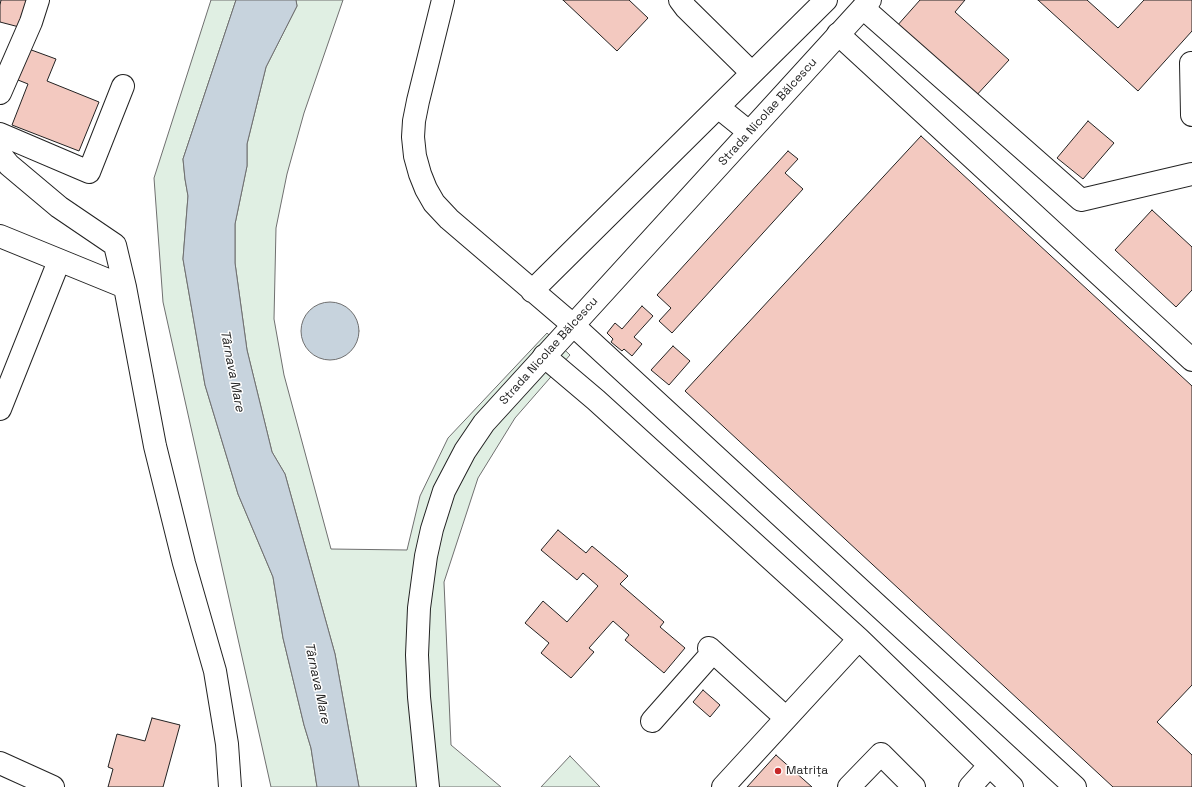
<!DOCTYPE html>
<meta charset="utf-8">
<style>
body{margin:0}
canvas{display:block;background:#fff}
</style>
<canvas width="1192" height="787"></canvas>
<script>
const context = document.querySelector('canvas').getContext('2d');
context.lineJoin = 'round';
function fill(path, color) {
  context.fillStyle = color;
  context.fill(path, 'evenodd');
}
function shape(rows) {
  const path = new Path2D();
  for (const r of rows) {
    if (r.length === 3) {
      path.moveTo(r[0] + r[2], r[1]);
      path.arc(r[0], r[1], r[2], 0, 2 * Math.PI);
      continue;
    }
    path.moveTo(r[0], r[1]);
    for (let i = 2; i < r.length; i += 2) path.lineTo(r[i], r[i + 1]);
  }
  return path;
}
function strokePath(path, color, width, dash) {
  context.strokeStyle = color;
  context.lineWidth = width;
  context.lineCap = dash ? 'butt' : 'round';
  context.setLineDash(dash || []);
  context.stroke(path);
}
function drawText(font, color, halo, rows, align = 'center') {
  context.font = font + ' "Space Grotesk",sans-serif';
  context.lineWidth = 3;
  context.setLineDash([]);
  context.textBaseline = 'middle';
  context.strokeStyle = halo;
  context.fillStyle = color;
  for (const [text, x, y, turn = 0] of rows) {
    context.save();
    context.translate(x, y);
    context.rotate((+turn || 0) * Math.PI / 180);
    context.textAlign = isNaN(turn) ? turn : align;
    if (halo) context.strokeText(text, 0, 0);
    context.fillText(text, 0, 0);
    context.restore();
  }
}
const green = shape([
 [211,0,236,0,183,159,185,179,188,196,183,259,205,385,238,494,273,577,283,638,304,725,311,748,317,787,271,787,163,302,154,178,211,0],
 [296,0,343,0,304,113,287,174,276,228,274,319,284,375,331,549,407,550,420,496,448,438,547,333,570,355,515,418,478,478,444,582,451,745,501,787,359,787,335,654,285,474,272,452,247,350,235,263,235,224,247,166,247,144,266,67,297,6,296,0],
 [570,756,600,787,541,787,570,756]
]);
fill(green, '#e0efe3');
strokePath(green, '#6f6f6f', 1);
const water = shape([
 [236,0,296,0,297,6,266,67,247,144,247,166,235,224,235,263,247,350,272,452,285,474,335,654,359,787,317,787,311,748,304,725,283,638,273,577,238,494,205,385,183,259,188,196,185,179,183,159,236,0],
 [330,331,29]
]);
fill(water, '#c7d3dd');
strokePath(water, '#6f6f6f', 1);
const building = shape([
 [1,0,31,0,23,28,0,22,0,5,1,0],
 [563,0,629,0,648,18,617,51,563,0],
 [920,0,965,0,955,12,1009,60,974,98,896,27,920,0],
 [1038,0,1087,0,1118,28,1144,0,1192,0,1192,31,1138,91,1038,0],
 [26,48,56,59,47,81,99,102,79,151,12,125,28,84,13,78,26,48],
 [1088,121,1114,143,1083,179,1057,158,1088,121],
 [921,136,1192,386,1192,685,1157,722,1192,755,1192,787,1113,787,685,391,921,136],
 [788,151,798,159,785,173,803,189,672,333,659,321,671,308,657,295,788,151],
 [1152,210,1192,247,1192,290,1176,307,1115,250,1152,210],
 [642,306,653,316,634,337,642,344,632,356,624,349,622,351,611,342,613,339,607,333,615,323,622,329,642,306],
 [673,346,690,361,669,385,651,370,673,346],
 [558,530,586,553,592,546,628,576,620,584,664,622,660,627,685,648,664,673,625,640,629,635,613,621,589,648,594,652,571,678,541,653,549,643,525,623,543,601,567,622,598,586,583,573,577,580,541,550,558,530],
 [703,690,720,705,710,717,693,702,703,690],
 [152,718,180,725,163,787,108,787,113,769,108,767,117,734,145,741,152,718],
 [776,755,812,787,747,787,776,755]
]);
fill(building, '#f3c9c0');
strokePath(building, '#222', 1);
const minor = shape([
 [443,0,418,101,414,121,413,137,415,156,420,174,426,189,434,203,449,219,573,325,1075,787],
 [680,0,686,8,752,73],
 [863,8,1081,200,1192,174],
 [838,34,1192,360],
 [1191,63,1192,115],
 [0,93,31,22,38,0],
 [718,107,749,132],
 [0,134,89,172,123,86],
 [0,154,9,165,59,207,115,245,125,287,155,446,184,563,215,671,227,744,230,787],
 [0,236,125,287],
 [532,291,826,0],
 [544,356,596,400,859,639,1012,787],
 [0,409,59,261],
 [709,648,786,718],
 [652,721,713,652],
 [0,763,53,787],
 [723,787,859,639],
 [849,787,881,754,914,787],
 [970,787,989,766]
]);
const major = shape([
 [428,787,419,697,417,655,419,608,426,556,432,529,444,491,465,451,484,423,870,0]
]);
strokePath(minor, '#222', 24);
strokePath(major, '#222', 24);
strokePath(minor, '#fff', 22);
strokePath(major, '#fff', 22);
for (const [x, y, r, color] of [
 [778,771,4,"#c62828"]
]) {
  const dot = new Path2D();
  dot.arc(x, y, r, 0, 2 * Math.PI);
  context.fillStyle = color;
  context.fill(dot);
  strokePath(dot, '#fff', 1.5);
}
drawText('12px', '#222', '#fff', [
 ["Strada Nicolae Bălcescu",768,112,-48],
 ["Strada Nicolae Bălcescu",549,351,-48]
]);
drawText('12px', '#222', '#fff', [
 ["Matrița",786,771]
], 'left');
drawText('italic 13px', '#222', '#fff', [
 ["Târnava Mare",232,371,79],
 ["Târnava Mare",317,683,78]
]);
</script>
